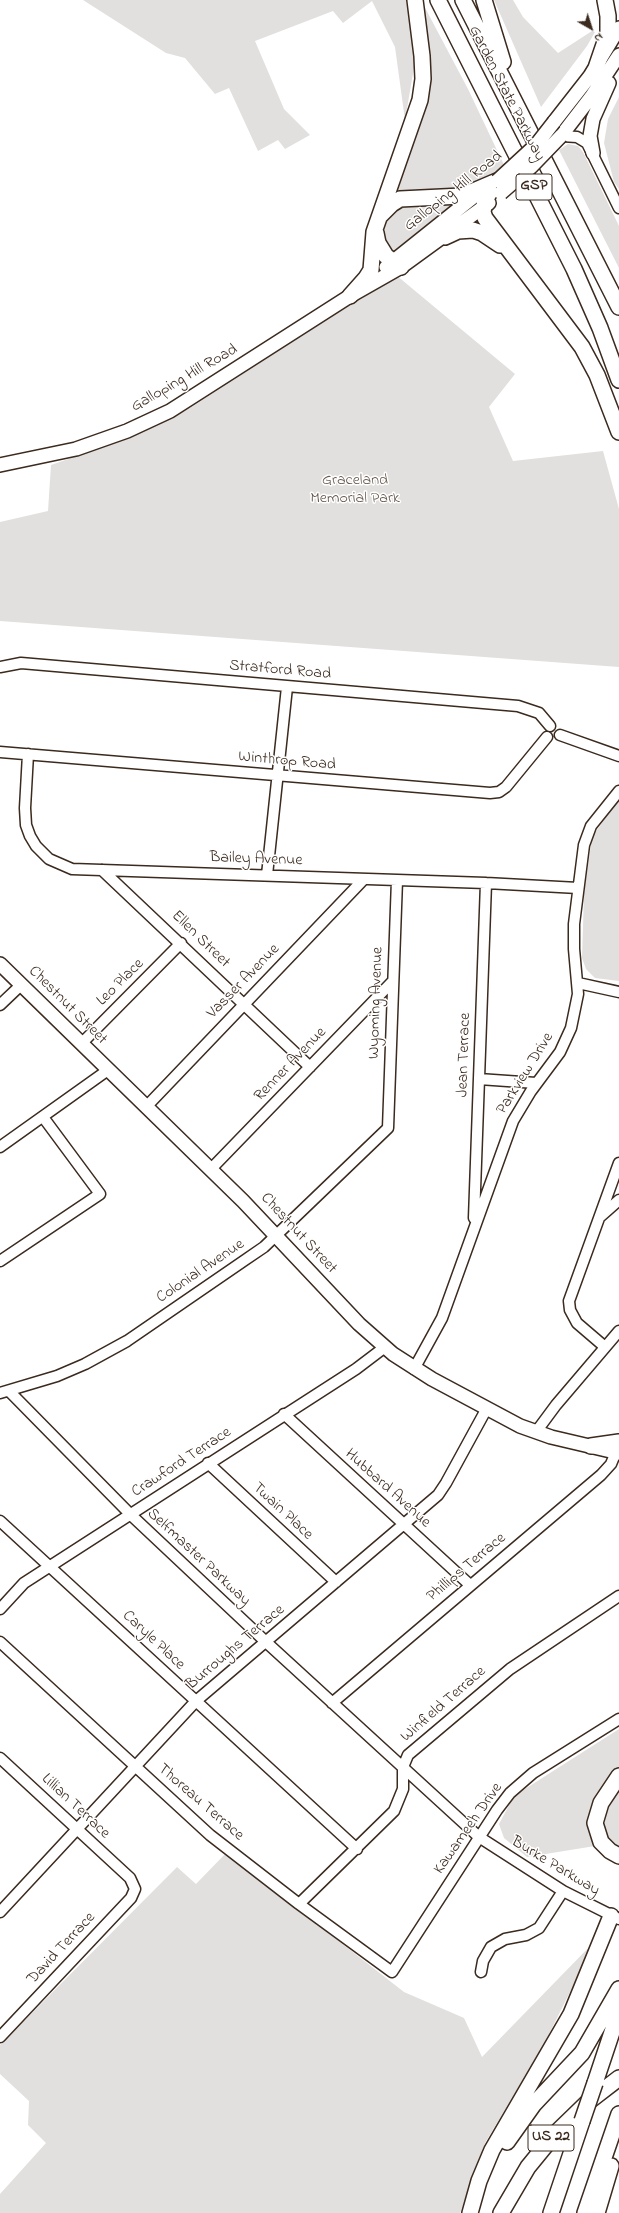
<!DOCTYPE html>
<style>
body{margin:0}
#map{position:relative;width:619px;height:2213px;overflow:hidden;background:#fff;font-family:"Indie Flower",sans-serif}
canvas{display:block}
.north{position:absolute;left:571px;top:8px;width:40px;height:40px;-webkit-text-stroke:3px #fff;paint-order:stroke;rotate:141deg;font-size:11px;font-weight:700;line-height:16px;text-align:center;color:#3b2a1e}
.north::after{content:'';display:block;margin:auto;width:14px;height:18px;background:#3b2a1e;clip-path:polygon(50% 0,100% 100%,50% 72%,0 100%)}
</style>
<div id="map">
<canvas width="619" height="2213"></canvas>
<div class="north">N</div>
</div>
<script>
const context = document.querySelector('canvas').getContext('2d');
context.lineJoin = 'round';
function fill(path, color) {
  context.fillStyle = color;
  context.fill(path, 'evenodd');
}
function shape(rows) {
  const path = new Path2D();
  for (const r of rows) {
    path.moveTo(r[0], r[1]);
    for (let i = 2; i < r.length; i += 2) path.lineTo(r[i], r[i + 1]);
  }
  return path;
}
function strokePath(path, color, width, dash) {
  context.strokeStyle = color;
  context.lineWidth = width;
  context.lineCap = dash ? 'butt' : 'round';
  context.setLineDash(dash || []);
  context.stroke(path);
}
function drawText(font, color, halo, rows, align = 'center') {
  context.font = font + ' "Indie Flower",sans-serif';
  context.lineWidth = 3;
  context.setLineDash([]);
  context.textBaseline = 'middle';
  context.strokeStyle = halo;
  context.fillStyle = color;
  for (const [text, x, y, turn = 0] of rows) {
    context.save();
    context.translate(x, y);
    context.rotate((+turn || 0) * Math.PI / 180);
    context.textAlign = isNaN(turn) ? turn : align;
    if (halo) context.strokeText(text, 0, 0);
    context.fillText(text, 0, 0);
    context.restore();
  }
}
fill(shape([
 [83,0,406,0,416,56,405,120,395,47,372,1,343,23,333,11,255,41,284,109,310,135,285,149,278,140,258,151,229,88,215,94,185,58,166,53],
 [494,0,513,0,523,17,558,53,592,31,595,32,587,46,541,107],
 [422,2,468,89,504,165,482,185,465,191,393,195,424,108],
 [619,97,619,189,614,182,604,143,608,119],
 [568,144,578,146,583,152,619,226,619,268,559,150],
 [455,201,454,205,394,254,385,241,382,231,384,220,394,206],
 [396,275,515,374,489,407,513,461,603,451,619,509,619,667,0,621,0,522,48,511,51,465,126,439,190,408],
 [619,799,619,981,595,978,586,969,582,958,584,894,592,837],
 [619,1729,619,1849,595,1846,527,1857,504,1838,499,1824,514,1796],
 [226,1853,404,1992,464,2018,482,2057,596,1940,543,2046,485,2143,460,2213,0,2213,0,2194,46,2143,28,2125,29,2101,0,2074,0,2045,177,1867,196,1884]
]), '#e2e0de');
const minor = shape([
 [561,136,577,137,587,143,619,208],
 [0,667,21,663,518,706,539,713,550,726],
 [560,735,619,756],
 [0,752,490,793,499,792,506,787,547,737],
 [28,754,25,808,26,825,30,836,36,846,49,859,72,869,486,883,578,888],
 [102,870,310,1067],
 [267,875,287,687],
 [578,983,619,992],
 [0,1005,21,985],
 [81,1044,181,943],
 [479,1079,536,1083],
 [146,1107,364,879],
 [0,1147,108,1070],
 [211,1169,393,981],
 [601,1216,619,1200],
 [474,1218,486,883],
 [0,1261,100,1194,43,1117],
 [605,1347,577,1323,570,1310,569,1301,619,1163],
 [414,1369,442,1318,513,1121,531,1091,560,1052,571,1028,578,994,574,949,574,924,584,845,591,826,619,791],
 [9,1391,131,1515,266,1642,479,1837,563,1891,619,1919],
 [0,1393,57,1376,85,1364,127,1341,245,1260,264,1247,388,1128,397,880],
 [284,1414,470,1585],
 [536,1432,556,1405,619,1331],
 [208,1463,336,1582],
 [0,1521,357,1849],
 [0,1609,24,1583,356,1369,385,1347],
 [0,1642,210,1835,299,1904,392,1972,497,1810,510,1793,533,1773,619,1719],
 [332,1703,601,1475,611,1464,616,1452],
 [0,1758,130,1878,135,1889,131,1898,0,2037],
 [299,1904,394,1811,403,1789,403,1767,408,1755,510,1669,619,1596],
 [0,1912,196,1701,438,1495,446,1483,487,1408],
 [481,1972,483,1961,491,1947,505,1939,526,1935,539,1928,563,1891]
]);
const major = shape([
 [554,122,590,76,619,28],
 [561,136,591,97,619,55],
 [593,153,590,136,593,119,609,83],
 [386,267,481,191],
 [0,465,76,449,127,431,170,411,350,296,401,267,489,203],
 [0,964,243,1201,359,1324,393,1354,432,1379,520,1426,551,1437,619,1453]
]);
const highway = shape([
 [438,0,574,269,600,328,619,380],
 [463,0,619,307],
 [484,0,503,62],
 [597,65,608,33,608,16,605,0],
 [497,181,485,200,483,212,485,218,582,347,597,375,619,432],
 [380,216,392,204,400,199,462,196,497,181],
 [376,233,378,243,386,256,401,267],
 [445,237,458,231,473,230,482,233,500,245],
 [350,296,366,278,371,270,374,232,420,100,423,79,422,56,415,0],
 [591,1446,619,1442],
 [619,1776,601,1803,595,1823,601,1842,610,1851,619,1856],
 [595,2083,619,2011],
 [507,2142,534,2104,582,2053,619,1989],
 [470,2213,479,2181,492,2150,571,2014,611,1916],
 [501,2213,528,2167,555,2134,588,2102,619,2078],
 [551,2213,582,2121],
 [585,2213,619,2114],
 [597,2213,611,2166]
]);
strokePath(minor, '#3b2a1e', 13);
strokePath(major, '#3b2a1e', 16);
strokePath(highway, '#3b2a1e', 18);
strokePath(minor, '#fff', 10);
strokePath(major, '#fff', 13);
strokePath(highway, '#fff', 15);
const majorBridge = shape([
 [497,181,536,145,554,122],
 [501,193,532,166,561,136]
]);
const highwayBridge = shape([
 [582,2121,595,2083]
]);
strokePath(majorBridge, '#3b2a1e', 16, []);
strokePath(highwayBridge, '#3b2a1e', 18, []);
strokePath(majorBridge, '#fff', 13);
strokePath(highwayBridge, '#fff', 15);
for (const [x, y, w] of [
 [534,187,36],
 [551,2138,46]
]) {
  const box = new Path2D();
  box.roundRect(x - w / 2, y - 13, w, 26, 3);
  context.fillStyle = '#fff';
  context.fill(box);
  strokePath(box, '#3b2a1e', 1);
}
drawText('bold 15px', '#3b2a1e', null, [
 ["GSP",534,187],
 ["US 22",551,2138]
]);
drawText('16px', '#3b2a1e', '#fff', [
 ["Garden State Parkway",506,94,63],
 ["Galloping Hill Road",454,192,-38],
 ["Galloping Hill Road",185,379,-30],
 ["Stratford Road",280,671,5],
 ["Winthrop Road",287,762,5],
 ["Bailey Avenue",256,860,2],
 ["Ellen Street",200,940,44],
 ["Vasser Avenue",244,982,-46],
 ["Leo Place",121,983,-45],
 ["Wyoming Avenue",377,1003,-88],
 ["Chestnut Street",67,1006,45],
 ["Jean Terrace",465,1055,-88],
 ["Renner Avenue",291,1065,-46],
 ["Parkview Drive",526,1074,-58],
 ["Chestnut Street",298,1234,47],
 ["Colonial Avenue",201,1272,-34],
 ["Crawford Terrace",182,1463,-33],
 ["Hubbard Avenue",387,1489,42],
 ["Twain Place",282,1512,43],
 ["Selfmaster Parkway",198,1558,43],
 ["Phillips Terrace",467,1568,-40],
 ["Caryle Place",153,1641,43],
 ["Burroughs Terrace",236,1648,-40],
 ["Winfield Terrace",444,1705,-41],
 ["Thoreau Terrace",200,1803,41],
 ["Lillian Terrace",75,1807,43],
 ["Kawameeh Drive",469,1829,-55],
 ["Burke Parkway",555,1867,31],
 ["David Terrace",62,1949,-47]
]);
drawText('16px', '#65584e', '#fff', [
 ["Graceland",355,481],
 ["Memorial Park",355,499]
]);
</script>
